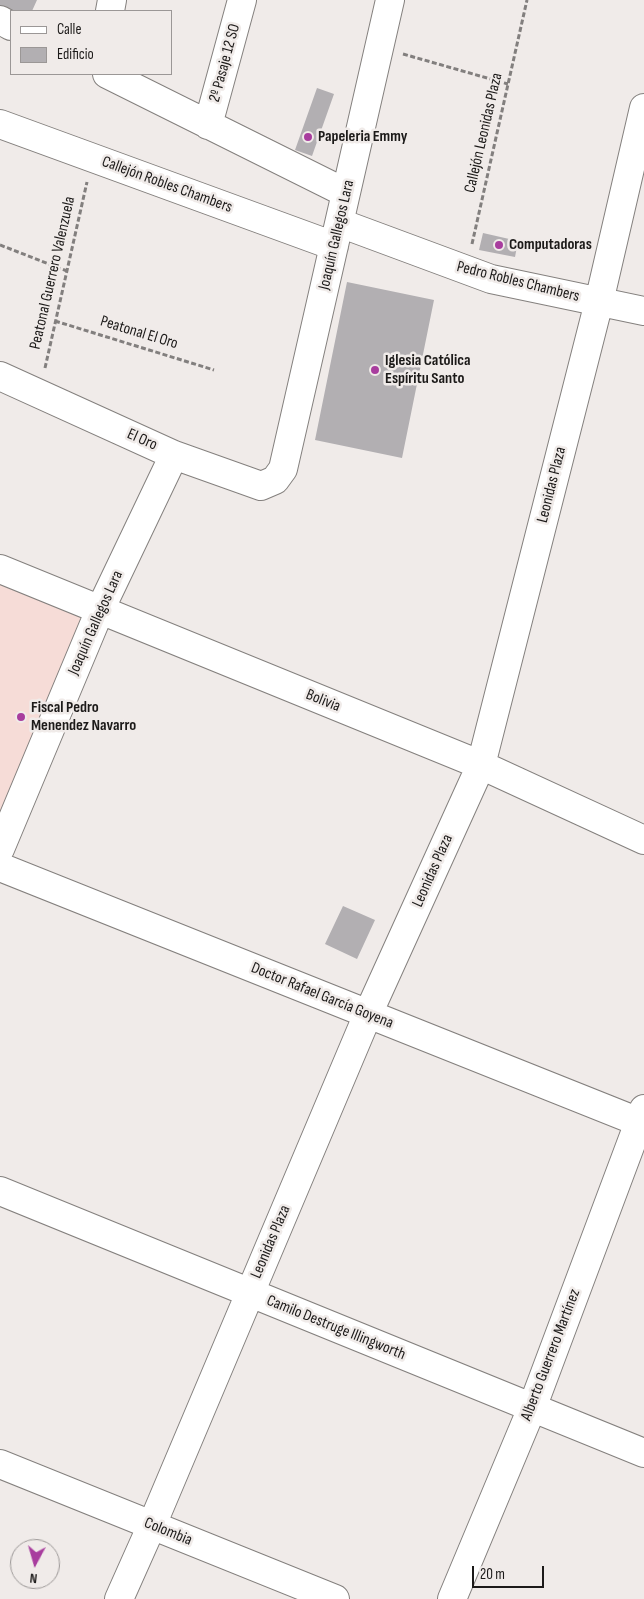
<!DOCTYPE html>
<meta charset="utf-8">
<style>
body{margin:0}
#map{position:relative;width:644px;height:1599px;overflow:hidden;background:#f0ebe9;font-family:"Sofia Sans Condensed",sans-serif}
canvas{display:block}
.legend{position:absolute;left:10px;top:10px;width:162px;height:65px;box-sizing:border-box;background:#f0ebe9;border:1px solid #9b9796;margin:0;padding:6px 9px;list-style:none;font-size:15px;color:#1c1a19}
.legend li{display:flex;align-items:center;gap:10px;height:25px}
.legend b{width:25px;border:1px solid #9b9796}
.north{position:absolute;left:10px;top:1539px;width:50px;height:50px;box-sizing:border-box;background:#f0ebe9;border:1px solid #9b9796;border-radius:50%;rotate:186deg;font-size:14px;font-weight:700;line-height:20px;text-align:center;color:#1c1a19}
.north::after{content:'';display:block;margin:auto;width:18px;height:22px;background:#a83d9e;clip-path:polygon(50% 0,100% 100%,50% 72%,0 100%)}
.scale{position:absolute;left:472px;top:1566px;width:72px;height:22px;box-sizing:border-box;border:2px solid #1c1a19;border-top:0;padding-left:6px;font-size:15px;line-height:18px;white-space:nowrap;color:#1c1a19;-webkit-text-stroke:4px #f0ebe9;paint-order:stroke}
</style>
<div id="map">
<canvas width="644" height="1599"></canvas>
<ul class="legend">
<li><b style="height:6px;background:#fff"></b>Calle</li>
<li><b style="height:14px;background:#b2afb2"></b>Edificio</li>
</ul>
<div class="north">N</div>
<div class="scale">20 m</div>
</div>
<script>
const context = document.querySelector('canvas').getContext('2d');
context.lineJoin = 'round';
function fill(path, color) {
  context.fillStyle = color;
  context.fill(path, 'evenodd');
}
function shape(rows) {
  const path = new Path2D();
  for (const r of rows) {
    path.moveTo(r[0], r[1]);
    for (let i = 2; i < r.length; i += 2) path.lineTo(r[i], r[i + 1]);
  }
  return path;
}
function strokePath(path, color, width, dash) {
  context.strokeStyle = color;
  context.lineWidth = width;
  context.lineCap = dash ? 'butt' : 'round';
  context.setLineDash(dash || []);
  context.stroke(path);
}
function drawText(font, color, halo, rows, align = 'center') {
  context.font = font + ' "Sofia Sans Condensed",sans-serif';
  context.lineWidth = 5;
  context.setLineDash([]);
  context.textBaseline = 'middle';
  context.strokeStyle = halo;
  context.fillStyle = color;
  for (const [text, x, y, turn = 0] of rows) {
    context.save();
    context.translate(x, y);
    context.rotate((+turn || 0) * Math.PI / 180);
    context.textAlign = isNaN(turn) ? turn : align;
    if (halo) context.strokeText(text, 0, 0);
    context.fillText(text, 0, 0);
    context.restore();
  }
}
fill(shape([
 [0,580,83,617,0,817]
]), '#f6dcd7');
fill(shape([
 [0,0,37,0,32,11,11,11,0,6],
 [317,88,334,94,312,156,295,150],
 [483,233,518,241,515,257,479,250],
 [347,282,434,300,402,458,315,440],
 [343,906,375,920,357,959,325,944]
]), '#b2afb2');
const minor = shape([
 [110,11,112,0],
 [0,20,11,26],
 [107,74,346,193],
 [0,124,334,246],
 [208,125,242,0],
 [340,223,491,279,644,311],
 [0,376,174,455,261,486,275,480,283,469,390,0],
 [0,569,481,765,644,840],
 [0,849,100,610,174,455],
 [0,867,644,1124],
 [0,1191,644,1453],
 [0,1464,335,1599],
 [119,1599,152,1525,368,1014,481,765,599,302,644,108],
 [452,1599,532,1408,644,1109]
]);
strokePath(minor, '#84807e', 30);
strokePath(shape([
 [403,54,508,84],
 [472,244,527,0],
 [0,245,67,271],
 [55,321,214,370],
 [45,368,87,182]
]), '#827f7e', 3, [5, 2.5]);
strokePath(minor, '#fff', 28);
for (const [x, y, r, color] of [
 [308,137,5,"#a83d9e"],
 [499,245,5,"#a83d9e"],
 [375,370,5,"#a83d9e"],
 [21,717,5,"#a83d9e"]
]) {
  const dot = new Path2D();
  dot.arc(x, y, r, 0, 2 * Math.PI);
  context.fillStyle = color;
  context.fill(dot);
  strokePath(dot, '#f0ebe9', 2);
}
drawText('16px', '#1c1a19', '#f0ebe9', [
 ["2º Pasaje 12 SO",225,63,-75],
 ["Callejón Leonidas Plaza",484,133,-77],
 ["Callejón Robles Chambers",167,185,20],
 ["Joaquín Gallegos Lara",337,235,-77],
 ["Peatonal Guerrero Valenzuela",53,273,-77],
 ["Pedro Robles Chambers",518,282,14],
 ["Peatonal El Oro",139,333,17],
 ["El Oro",142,440,24],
 ["Leonidas Plaza",552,485,-76],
 ["Joaquín Gallegos Lara",96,623,-66],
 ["Bolivia",323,701,22],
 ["Leonidas Plaza",433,871,-66],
 ["Doctor Rafael García Goyena",322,996,22],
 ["Leonidas Plaza",271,1242,-67],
 ["Camilo Destruge Illingworth",336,1328,22],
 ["Alberto Guerrero Martínez",551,1355,-69],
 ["Colombia",168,1532,22]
]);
drawText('bold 16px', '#1c1a19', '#f0ebe9', [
 ["Papeleria Emmy",318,137],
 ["Computadoras",509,245],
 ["Iglesia Católica",385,361],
 ["Espíritu Santo",385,379],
 ["Fiscal Pedro",31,708],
 ["Menendez Navarro",31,726]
], 'left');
</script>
